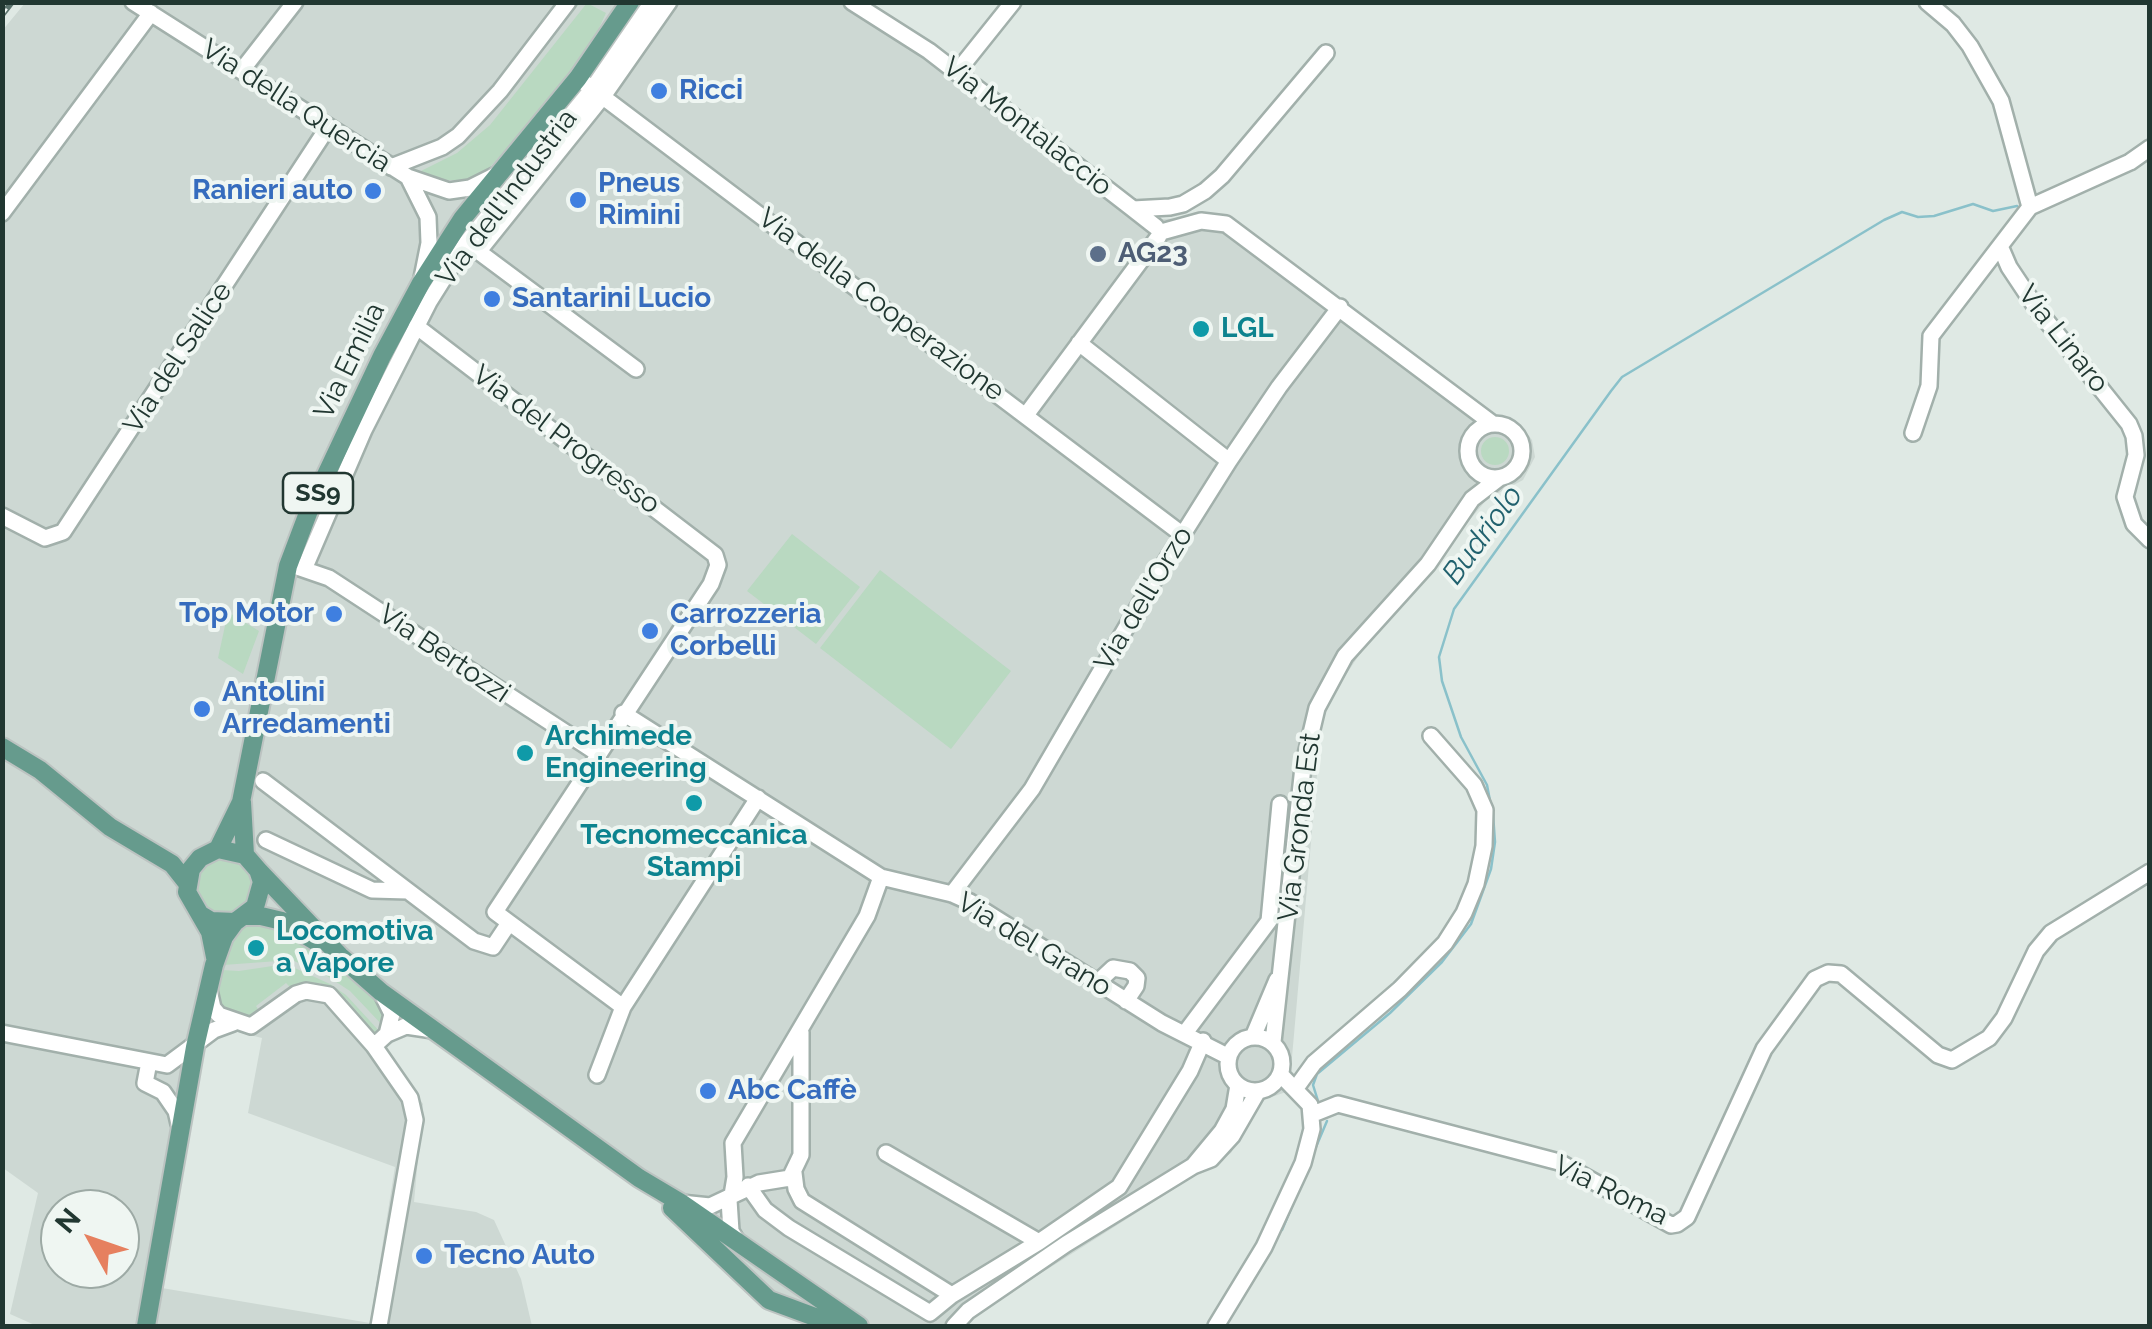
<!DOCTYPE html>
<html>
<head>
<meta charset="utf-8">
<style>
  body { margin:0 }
  #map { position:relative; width:2152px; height:1329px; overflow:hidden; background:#dfe9e4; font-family:Raleway,sans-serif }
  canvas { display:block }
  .frame { position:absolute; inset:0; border:5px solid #213731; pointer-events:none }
  .north { position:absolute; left:40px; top:1189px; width:100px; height:100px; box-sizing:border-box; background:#eff6f2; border:2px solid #9daaa5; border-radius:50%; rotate:310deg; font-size:28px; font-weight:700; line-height:40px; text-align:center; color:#213731 }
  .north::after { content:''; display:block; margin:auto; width:35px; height:45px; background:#e6805f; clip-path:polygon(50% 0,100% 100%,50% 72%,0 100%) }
</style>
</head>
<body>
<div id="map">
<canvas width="2152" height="1329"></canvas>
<div class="frame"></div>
<div class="north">N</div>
</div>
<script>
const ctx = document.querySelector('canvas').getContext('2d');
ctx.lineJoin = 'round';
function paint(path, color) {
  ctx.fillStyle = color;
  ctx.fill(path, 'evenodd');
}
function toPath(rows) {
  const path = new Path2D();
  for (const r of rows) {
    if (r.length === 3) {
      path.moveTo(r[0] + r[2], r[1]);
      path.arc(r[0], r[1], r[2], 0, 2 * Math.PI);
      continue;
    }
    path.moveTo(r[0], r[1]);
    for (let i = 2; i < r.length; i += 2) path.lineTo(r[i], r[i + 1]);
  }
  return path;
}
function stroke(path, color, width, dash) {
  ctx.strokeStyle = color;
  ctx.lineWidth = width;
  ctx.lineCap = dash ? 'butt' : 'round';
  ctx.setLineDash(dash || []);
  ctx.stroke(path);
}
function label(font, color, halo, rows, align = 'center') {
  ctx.font = font + ' Raleway,sans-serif';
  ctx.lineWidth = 8;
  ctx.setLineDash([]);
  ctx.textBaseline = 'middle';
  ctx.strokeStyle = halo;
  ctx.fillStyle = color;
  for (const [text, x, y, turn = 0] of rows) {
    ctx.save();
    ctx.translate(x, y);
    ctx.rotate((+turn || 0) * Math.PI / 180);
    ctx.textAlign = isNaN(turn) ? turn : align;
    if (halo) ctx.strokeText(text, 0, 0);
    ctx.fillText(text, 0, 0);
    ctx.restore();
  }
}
paint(toPath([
  [25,3,859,3,913,33,1160,219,1219,217,1237,221,1494,414,1519,423,1532,440,1535,457,1523,480,1487,499,1361,652,1330,699,1321,729,1289,1091,1257,1102,1231,1153,1005,1296,962,1326,820,1326,709,1247,633,1180,424,1032,404,1035,385,1048,423,1104,414,1202,476,1212,494,1220,521,1279,532,1326,37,1326,10,1314,38,1193,3,1168,2,31],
  [190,1020,262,1038,248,1113,395,1167,370,1323,144,1285],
  [60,1209,120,1209,120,1269,60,1269]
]), '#cdd8d3');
paint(toPath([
  [576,3,580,3,481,126,465,141,415,168,480,123],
  [587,3,606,13,593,41,557,92,502,159,499,157,488,169,466,180,437,180,419,172,457,153,490,125],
  [1495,451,14],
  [792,534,860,587,816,644,747,591],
  [880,570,1011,671,951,749,820,648],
  [228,612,259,631,243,674,218,658],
  [225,886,29],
  [264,921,310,947,388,1009,386,1029,350,991,327,976,292,960,223,965,230,938,240,928],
  [286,964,330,984,346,995,381,1033,377,1036,346,999,320,983,292,989,286,983,256,1006,261,1014,249,1019,224,1013,216,1003,215,993,222,970,239,971]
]), '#b9d9c1');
stroke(toPath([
  [2150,101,2150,121],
  [1491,806,1487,785,1461,737,1442,681,1439,657,1454,609,1611,391,1622,377,1884,220,1902,212,1918,217,1934,216,1973,204,1993,211,2017,206],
  [1318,1101,1313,1085,1317,1074,1390,1013,1442,962,1471,924,1491,869,1495,842,1493,814],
  [1313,1154,1327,1121],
  [1282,1230,1295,1199]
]), '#8ac1ca', 2.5);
const minor = toPath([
  [133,2,408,177,449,191,470,188,498,174],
  [852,2,929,51,1133,209,1170,207,1183,204,1205,191,1222,176,1326,53],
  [1927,2,1953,24,1970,46,2001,101,2030,207,2000,246,2009,267,2037,309,2129,424,2134,436,2136,455,2125,497,2134,524,2150,540],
  [242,70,295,2],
  [957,72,1013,2],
  [578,78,1183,535],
  [391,167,442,147,458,136,500,91,568,2],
  [408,177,428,217,429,243,422,278],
  [2030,207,2130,162,2150,148],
  [1133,209,1156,227],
  [2,213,151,13],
  [1165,231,1201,221,1226,224,1493,424],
  [471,246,636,369],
  [478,252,604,95,669,2],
  [416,326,715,555,718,565,711,584,495,912,623,1007],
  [1079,343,1229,461],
  [1026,415,1159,236],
  [1495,451,27],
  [1913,433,1929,386,1931,336,2000,246],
  [2,516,45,538,63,532,328,127],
  [297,567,329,578,597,753],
  [305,567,364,430,429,302,466,243,593,88,652,2],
  [623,713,881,877,952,894,970,902,1162,1023,1229,1057],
  [263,781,474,941,493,947,509,923],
  [266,840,372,890,408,891],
  [952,894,1032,789,1151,585,1229,461,1279,387,1340,307],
  [1098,982,1113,968,1130,971,1137,978,1136,986,1126,1001],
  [209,990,213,1008,219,1015,251,1026,296,994,306,991,329,995,374,1046,410,1098,415,1120,379,1326],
  [381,992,392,1014,387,1034],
  [2,1033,167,1065,214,1030,233,1023],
  [1185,1033,1269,921,1280,804],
  [1255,1064,27],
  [1253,1037,1277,980],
  [1273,1042,1303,767,1317,708,1345,656,1428,564,1472,499,1498,479],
  [374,1046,387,1034,406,1026,433,1030],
  [149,1062,145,1083,163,1092,176,1111,179,1124],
  [597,1075,623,1007,758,798],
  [1296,1088,1314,1063,1400,989,1445,943,1464,913,1476,884,1484,846,1485,810,1474,785,1431,736],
  [1313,1114,1338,1104,1559,1162,1671,1225,1677,1224,1687,1217,1764,1049,1815,979,1828,973,1841,974,1938,1055,1952,1060,1989,1038,2004,1018,2036,951,2051,933,2150,872],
  [886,1153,1039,1242,1119,1187,1190,1071,1203,1041],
  [1193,1166,1222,1131,1234,1109,1238,1085],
  [794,1173,796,1189,802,1201,952,1295,1039,1242],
  [748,1186,765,1210,789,1228,930,1313,952,1295],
  [732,1195,735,1177,733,1143,867,916,881,877],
  [729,1200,731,1231,738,1243],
  [681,1203,710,1206,759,1183,790,1178,801,1155,801,1032],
  [954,1326,968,1311,1066,1244,1193,1166,1211,1159,1232,1136,1258,1091],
  [1216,1326,1264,1247,1303,1163,1312,1129,1310,1105,1281,1075]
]);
const major = toPath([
  [2,747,40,770,110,827,172,864,187,883],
  [242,802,245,855],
  [218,849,241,802,288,566,308,513,382,356,421,283,462,219,578,78,630,2],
  [258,870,340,956,381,992,639,1178,681,1203,859,1326],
  [201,915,211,921,235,922,255,907,262,882,258,870,245,855,218,849,200,858,191,869,187,892,210,932,215,957],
  [246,916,261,916,282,921,315,941],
  [672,1208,769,1300,839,1326],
  [146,1326,195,1047,214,965,224,937,235,922]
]);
stroke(minor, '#a2b0ab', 20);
stroke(major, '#bcc3c1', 22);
stroke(minor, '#fff', 15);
stroke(major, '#669b8d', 18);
const rail = toPath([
  [2,15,12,2]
]);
stroke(rail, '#5b736d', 6);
stroke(rail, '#eff6f2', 2.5, [8]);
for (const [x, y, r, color] of [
  [659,91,10,"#3f7fe0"],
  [373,191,10,"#3f7fe0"],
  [578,200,10,"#3f7fe0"],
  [1098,254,10,"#5c6f8a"],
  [492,299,10,"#3f7fe0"],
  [1201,329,10,"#0f9aa8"],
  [334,614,10,"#3f7fe0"],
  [650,631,10,"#3f7fe0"],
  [202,709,10,"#3f7fe0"],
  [525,753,10,"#0f9aa8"],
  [694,803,10,"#0f9aa8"],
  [256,948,10,"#0f9aa8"],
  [708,1091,10,"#3f7fe0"],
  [424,1256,10,"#3f7fe0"]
]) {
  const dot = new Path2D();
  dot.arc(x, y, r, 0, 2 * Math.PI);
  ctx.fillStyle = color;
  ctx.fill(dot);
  stroke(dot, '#eff6f2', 4);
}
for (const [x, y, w] of [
  [318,493,70]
]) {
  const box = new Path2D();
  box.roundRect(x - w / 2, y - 20, w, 40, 8);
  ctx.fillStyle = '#eff6f2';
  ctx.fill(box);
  stroke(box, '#213731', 2.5);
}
label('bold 25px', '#213731', null, [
  ["SS9",318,493]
]);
label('bold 28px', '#366cbe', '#eff6f2', [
  ["Ricci",679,91],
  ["Pneus",598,184],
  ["Rimini",598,216],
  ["Ranieri auto",353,191,"right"],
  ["Santarini Lucio",512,299],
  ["Top Motor",314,614,"right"],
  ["Carrozzeria",670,615],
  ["Corbelli",670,647],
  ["Antolini",222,693],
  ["Arredamenti",222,725],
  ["Abc Caffè",728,1091],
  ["Tecno Auto",444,1256]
], 'left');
label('28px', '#213731', '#eff6f2', [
  ["Via della Quercia",296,106,33],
  ["Via Montalaccio",1027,127,38],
  ["Via dell'Industria",507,198,-53],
  ["Via della Cooperazione",881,305,37],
  ["Via Linaro",2063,339,52],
  ["Via del Salice",178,358,-57],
  ["Via Emilia",350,361,-64],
  ["Via del Progresso",566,440,37],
  ["Via dell'Orzo",1144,599,-59],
  ["Via Bertozzi",444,654,34],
  ["Via Gronda Est",1300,827,-83],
  ["Via del Grano",1034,945,31],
  ["Via Roma",1611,1191,26]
]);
label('bold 28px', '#4e5e75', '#eff6f2', [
  ["AG23",1118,254]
], 'left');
label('bold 28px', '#0d838f', '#eff6f2', [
  ["LGL",1221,329],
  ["Archimede",545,737],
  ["Engineering",545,769],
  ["Tecnomeccanica",694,836,"center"],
  ["Stampi",694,868,"center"],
  ["Locomotiva",276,932],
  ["a Vapore",276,964]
], 'left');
label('italic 30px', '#21616e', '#eff6f2', [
  ["Budriolo",1483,535,-54]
]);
</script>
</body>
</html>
